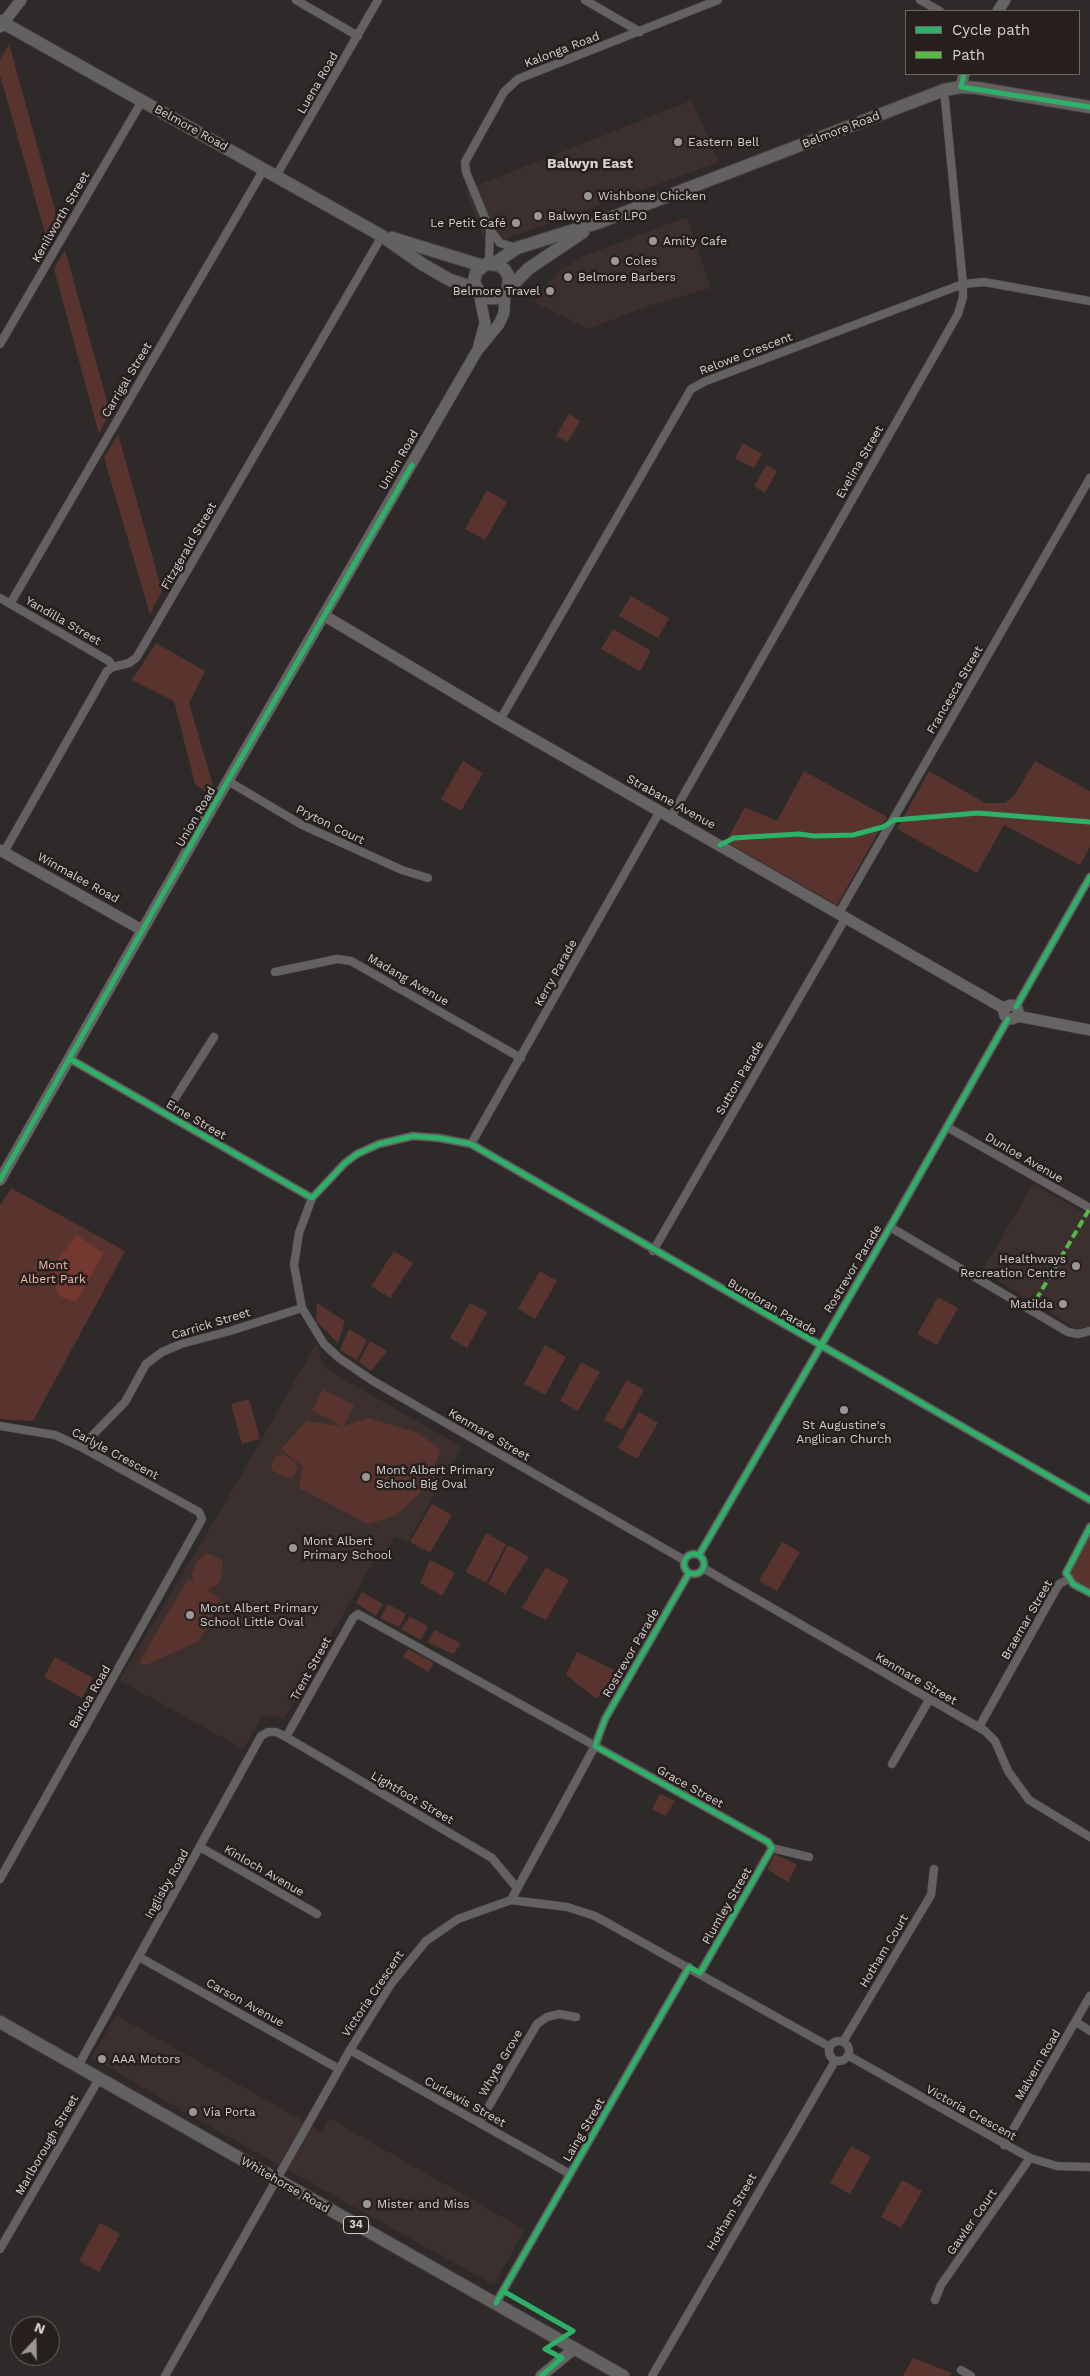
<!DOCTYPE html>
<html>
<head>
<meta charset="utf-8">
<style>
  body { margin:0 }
  #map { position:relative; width:1090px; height:2376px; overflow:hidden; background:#2e2a2a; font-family:"Work Sans",sans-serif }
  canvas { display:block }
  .legend { position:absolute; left:905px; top:10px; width:175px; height:65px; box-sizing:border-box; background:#261f1e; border:1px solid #6c6665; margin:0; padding:6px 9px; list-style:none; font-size:15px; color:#d4d0cf }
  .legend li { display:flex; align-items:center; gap:10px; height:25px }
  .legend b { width:25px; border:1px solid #6c6665 }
  .north { position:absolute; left:10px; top:2316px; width:50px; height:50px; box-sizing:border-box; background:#261f1e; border:1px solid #6c6665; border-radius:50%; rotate:21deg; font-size:14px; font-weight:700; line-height:20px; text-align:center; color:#d4d0cf }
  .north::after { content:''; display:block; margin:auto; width:18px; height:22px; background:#9a9695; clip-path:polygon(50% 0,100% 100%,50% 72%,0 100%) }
</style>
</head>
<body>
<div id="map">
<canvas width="1090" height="2376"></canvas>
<ul class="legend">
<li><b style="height:6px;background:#2db169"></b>Cycle path</li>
<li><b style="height:6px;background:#58b947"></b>Path</li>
</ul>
<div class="north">N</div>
</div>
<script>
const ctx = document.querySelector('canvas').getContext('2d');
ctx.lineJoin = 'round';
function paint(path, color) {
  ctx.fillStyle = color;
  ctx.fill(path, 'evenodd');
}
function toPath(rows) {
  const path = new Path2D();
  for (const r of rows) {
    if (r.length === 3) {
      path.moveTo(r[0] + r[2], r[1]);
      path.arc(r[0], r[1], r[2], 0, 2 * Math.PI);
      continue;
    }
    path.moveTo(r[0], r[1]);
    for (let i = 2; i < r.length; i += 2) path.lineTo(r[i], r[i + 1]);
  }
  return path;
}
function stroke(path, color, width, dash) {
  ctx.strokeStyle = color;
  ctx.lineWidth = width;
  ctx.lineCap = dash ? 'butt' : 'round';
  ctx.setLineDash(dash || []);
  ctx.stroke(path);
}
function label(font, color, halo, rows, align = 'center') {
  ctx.font = font + ' "Work Sans",sans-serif';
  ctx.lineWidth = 5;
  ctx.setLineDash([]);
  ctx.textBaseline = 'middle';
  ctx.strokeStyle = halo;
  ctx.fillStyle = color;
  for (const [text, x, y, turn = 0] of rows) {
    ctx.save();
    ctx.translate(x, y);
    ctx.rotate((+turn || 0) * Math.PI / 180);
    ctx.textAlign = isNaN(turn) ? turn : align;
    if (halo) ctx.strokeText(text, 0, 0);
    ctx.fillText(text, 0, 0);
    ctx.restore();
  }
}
paint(toPath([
  [692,100,719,162,486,246,466,190],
  [687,217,711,288,648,306,588,329,534,302,559,271,584,256],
  [1033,1184,1090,1216,1090,1326,1077,1329,982,1271],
  [317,1342,322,1364,331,1372,462,1447,407,1543,395,1536,383,1556,378,1553,284,1719,270,1715,262,1718,243,1749,119,1680,225,1503],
  [116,2015,321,2131,329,2118,525,2230,494,2285,177,2108,92,2057]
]), '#3b302e');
paint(toPath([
  [9,44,60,228,49,247,0,75,0,60],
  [65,250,110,412,99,434,54,269],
  [569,414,580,421,568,442,556,436],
  [118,434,162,591,150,614,104,458],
  [743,443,762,454,754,468,735,458],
  [766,465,777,471,765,493,754,486],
  [487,490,507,502,485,540,465,529],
  [631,596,669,618,658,638,619,616],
  [613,629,651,651,640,671,601,649],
  [156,643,205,671,189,703,214,789,212,796,195,784,174,701,132,680],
  [463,761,483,773,461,811,441,799],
  [1035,761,1090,791,1090,847,1080,865,1004,825,977,873,897,829,929,771,985,803,1005,803,1014,796],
  [804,771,887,817,837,905,726,842,745,807,777,821],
  [11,1188,125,1251,33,1421,0,1419,0,1206],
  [394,1251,413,1263,390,1298,371,1286],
  [540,1271,557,1281,535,1319,518,1309],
  [938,1297,958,1308,937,1345,917,1334],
  [317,1303,345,1321,338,1343,316,1321],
  [470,1303,487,1312,467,1348,450,1338],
  [349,1329,367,1340,357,1360,340,1350],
  [370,1341,387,1351,371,1371,359,1362],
  [545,1345,566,1357,545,1395,524,1384],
  [581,1362,600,1372,578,1411,560,1401],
  [627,1380,644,1390,622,1430,604,1420],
  [323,1390,354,1405,344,1426,368,1418,418,1433,441,1450,426,1488,395,1516,368,1524,299,1488,303,1467,281,1449,307,1421,341,1426,312,1410],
  [249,1399,260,1439,242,1444,231,1404],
  [639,1412,658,1423,637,1459,618,1448],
  [284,1455,294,1461,298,1468,293,1477,286,1477,273,1471,271,1466,275,1456],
  [432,1504,452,1515,430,1553,410,1542],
  [1090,1521,1090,1592,1069,1579,1068,1565],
  [486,1533,506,1544,486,1583,466,1572],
  [782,1542,800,1552,777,1591,759,1581],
  [508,1545,529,1557,505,1594,488,1584],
  [206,1553,222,1559,223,1571,218,1584,207,1590,220,1599,206,1630,197,1642,146,1665,139,1663,188,1579,194,1582,192,1574,196,1563],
  [430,1560,455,1573,442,1596,420,1583],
  [546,1567,569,1580,546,1620,522,1608],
  [362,1592,383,1604,376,1616,356,1603],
  [388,1604,406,1614,399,1627,380,1618],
  [410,1617,428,1626,421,1640,401,1629],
  [435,1630,461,1644,453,1654,427,1642],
  [408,1649,434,1663,428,1672,403,1657],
  [577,1652,616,1671,597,1699,566,1675],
  [55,1657,93,1678,82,1698,44,1677],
  [660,1794,675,1801,665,1816,652,1809],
  [775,1854,797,1865,788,1882,767,1869],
  [851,2146,871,2157,850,2194,830,2183],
  [902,2180,922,2191,901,2228,881,2217],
  [100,2223,120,2234,99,2272,79,2261],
  [913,2358,952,2373,950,2376,903,2376]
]), '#59342f');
paint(toPath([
  [76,1235,104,1253,76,1302,59,1296,51,1269]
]), '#733830');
const street = toPath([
  [296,0,358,36],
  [585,0,640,32],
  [920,0,940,11],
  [276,176,378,0],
  [517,248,500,243,490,230,466,172,465,162,504,92,518,79,718,0],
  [489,263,490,230],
  [0,344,142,101],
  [0,598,109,661,113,667],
  [10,604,264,169],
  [500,720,691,389,706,381,963,284,984,282,1090,301],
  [228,781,302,825,402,870,428,878],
  [671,817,958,314,963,297,963,284,944,90],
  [4,852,107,671,113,667,129,663,136,658,141,650,382,236],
  [839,913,1090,478],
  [275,972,337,959,351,961,521,1058],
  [1016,1007,1090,877],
  [70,1059,312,1198],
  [165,1114,214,1037],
  [947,1127,1090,1208],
  [471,1144,660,811],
  [890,1227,1068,1332,1078,1334,1090,1331],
  [653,1251,846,917],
  [0,1426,55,1435,81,1447,199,1512,202,1519,0,1879],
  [81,1447,125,1402,146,1364,162,1352,181,1344,230,1331,302,1308],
  [1090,1527,1066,1573,1073,1584,1090,1593],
  [694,1564,10],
  [699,1555,890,1227,1008,1019],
  [684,1560,373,1381,339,1358,324,1344,302,1308,294,1265,299,1233,312,1198,345,1163,357,1154,379,1144,413,1136,439,1138,471,1144,1090,1500],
  [703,1568,985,1731,995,1741,1008,1771,1029,1800,1090,1837],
  [979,1727,1059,1584,1069,1579],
  [286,1737,353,1618,358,1614,768,1842,772,1848,809,1857],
  [892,1764,929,1700],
  [200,1847,317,1914],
  [511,1900,595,1746,605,1719,689,1573],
  [139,1957,339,2069],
  [700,1973,772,1848],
  [1076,2022,1090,2031],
  [839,2051,10],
  [843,2042,931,1895,934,1869],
  [350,2050,570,2174],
  [849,2056,1030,2158,1057,2166,1090,2167],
  [78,2066,261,1736,268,1732,276,1732,286,1737,492,1858,517,1888],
  [479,2123,537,2024,547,2017,559,2014,576,2017],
  [1004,2145,1090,1996],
  [0,2249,99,2079],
  [935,2300,941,2285,1030,2158],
  [496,2303,689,1967],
  [961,2370,971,2376],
  [165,2376,350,2050,391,1984,426,1941,458,1919,511,1900,567,1907,595,1916,830,2047],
  [652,2376,835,2061]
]);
const secondary = toPath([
  [998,11,1005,0],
  [0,27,21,0],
  [961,87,964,74],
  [479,293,485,323,479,345],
  [325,616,500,720,1005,1009],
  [0,850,142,930],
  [1011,1012,7],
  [1017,1016,1090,1030],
  [0,1180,212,808,477,351,499,324,504,313,505,293],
  [541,2376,575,2348]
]);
const primary = toPath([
  [0,21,382,236,422,264,450,280,475,288],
  [392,238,483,266],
  [495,263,517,248,600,222,944,90,961,87,977,88,1090,107],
  [508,289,509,277,505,270,499,265,486,264,476,272,474,282,479,293,487,298,497,298,505,293,528,269,583,232],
  [0,2022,623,2376]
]);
stroke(street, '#484545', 9);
stroke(secondary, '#484545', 12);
stroke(primary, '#484545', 14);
stroke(street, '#636161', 8);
stroke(secondary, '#656363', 11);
stroke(primary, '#646161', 12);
stroke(toPath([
  [0,2020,628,2376]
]), '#656262', 1);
stroke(toPath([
  [1030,1310,1090,1208]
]), '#58b947', 4, [8, 4]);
stroke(toPath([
  [964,74,961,87,1090,107],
  [720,845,734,838,749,837,799,834,814,836,853,835,883,827,894,820,978,813,1090,822],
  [1016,1007,1090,877],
  [70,1059,312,1198,345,1163,357,1154,379,1144,413,1136,439,1138,471,1144,1090,1500],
  [0,1180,212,808,412,465],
  [1090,1527,1066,1573,1073,1584,1090,1593],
  [694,1564,10],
  [699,1555,890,1227,1008,1019],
  [503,2291,573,2331,545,2349,562,2358,541,2376],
  [496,2303,689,1967,700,1973,772,1848,768,1842,595,1746,605,1719,689,1573]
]), '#2db169', 5);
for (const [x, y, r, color] of [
  [678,142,5,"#9a9695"],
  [588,196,5,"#9a9695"],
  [538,216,5,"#9a9695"],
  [516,223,5,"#9a9695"],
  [653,241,5,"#9a9695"],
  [615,261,5,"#9a9695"],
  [568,277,5,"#9a9695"],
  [550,291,5,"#9a9695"],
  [1076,1266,5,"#9a9695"],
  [1063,1304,5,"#9a9695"],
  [844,1410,5,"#9a9695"],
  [366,1477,5,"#9a9695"],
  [293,1548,5,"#9a9695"],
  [190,1615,5,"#9a9695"],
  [102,2059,5,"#9a9695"],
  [193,2112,5,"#9a9695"],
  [367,2204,5,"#9a9695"]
]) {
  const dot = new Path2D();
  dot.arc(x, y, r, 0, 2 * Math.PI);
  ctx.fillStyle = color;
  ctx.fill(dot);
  stroke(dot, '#261f1e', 2);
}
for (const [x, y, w] of [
  [356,2225,25]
]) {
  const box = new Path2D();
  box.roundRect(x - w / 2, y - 8.5, w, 17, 4);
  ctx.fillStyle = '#261f1e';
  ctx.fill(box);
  stroke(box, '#d4d0cf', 1);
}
label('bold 11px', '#d4d0cf', null, [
  ["34",356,2225]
]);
label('12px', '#d4d0cf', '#261f1e', [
  ["Kalonga Road",562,50,-21],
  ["Luena Road",318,83,-60],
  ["Belmore Road",191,128,29],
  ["Belmore Road",841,130,-21],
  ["Kenilworth Street",61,217,-60],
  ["Relowe Crescent",746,354,-21],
  ["Carrigal Street",127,380,-59],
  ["Union Road",399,460,-60],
  ["Evelina Street",860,462,-60],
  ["Fitzgerald Street",189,546,-60],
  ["Yandilla Street",63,621,30],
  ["Francesca Street",955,690,-60],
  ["Strabane Avenue",671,802,29],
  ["Union Road",196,817,-60],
  ["Pryton Court",330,825,26],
  ["Winmalee Road",78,878,29],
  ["Kerry Parade",556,973,-61],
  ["Madang Avenue",408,980,30],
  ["Sutton Parade",740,1078,-60],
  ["Erne Street",196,1120,30],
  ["Dunloe Avenue",1024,1158,30],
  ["Rostrevor Parade",853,1269,-59],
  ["Bundoran Parade",772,1307,30],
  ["Carrick Street",211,1324,-17],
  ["Kenmare Street",489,1435,30],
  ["Carlyle Crescent",115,1454,28],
  ["Braemar Street",1027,1620,-60],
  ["Rostrevor Parade",631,1653,-60],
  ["Trent Street",311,1669,-61],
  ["Kenmare Street",916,1679,30],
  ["Barloa Road",90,1697,-60],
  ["Grace Street",690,1787,29],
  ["Lightfoot Street",412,1798,30],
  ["Kinloch Avenue",264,1871,30],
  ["Inglisby Road",167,1884,-61],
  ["Plumley Street",727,1906,-60],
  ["Hotham Court",884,1951,-59],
  ["Victoria Crescent",373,1994,-56],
  ["Carson Avenue",245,2003,29],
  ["Whyte Grove",501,2063,-60],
  ["Malvern Road",1038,2065,-60],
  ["Curlewis Street",465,2102,29],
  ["Victoria Crescent",971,2113,29],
  ["Laing Street",584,2130,-60],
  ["Marlborough Street",47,2145,-60],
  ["Whitehorse Road",285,2185,30],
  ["Hotham Street",732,2212,-60],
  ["Gawler Court",972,2222,-55]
]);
label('12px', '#d4d0cf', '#261f1e', [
  ["Eastern Bell",688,142],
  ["Wishbone Chicken",598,196],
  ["Balwyn East LPO",548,216],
  ["Le Petit Café",506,223,"right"],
  ["Amity Cafe",663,241],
  ["Coles",625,261],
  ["Belmore Barbers",578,277],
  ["Belmore Travel",540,291,"right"],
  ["Healthways",1066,1259,"right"],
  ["Recreation Centre",1066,1273,"right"],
  ["Matilda",1053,1304,"right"],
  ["St Augustine's",844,1425,"center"],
  ["Anglican Church",844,1439,"center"],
  ["Mont Albert Primary",376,1470],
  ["School Big Oval",376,1484],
  ["Mont Albert",303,1541],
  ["Primary School",303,1555],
  ["Mont Albert Primary",200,1608],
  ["School Little Oval",200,1622],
  ["AAA Motors",112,2059],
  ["Via Porta",203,2112],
  ["Mister and Miss",377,2204]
], 'left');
label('12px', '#f7b7ad', '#261f1e', [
  ["Mont",53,1265],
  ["Albert Park",53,1279]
]);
label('bold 14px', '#d4d0cf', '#261f1e', [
  ["Balwyn East",590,164]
]);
</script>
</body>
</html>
